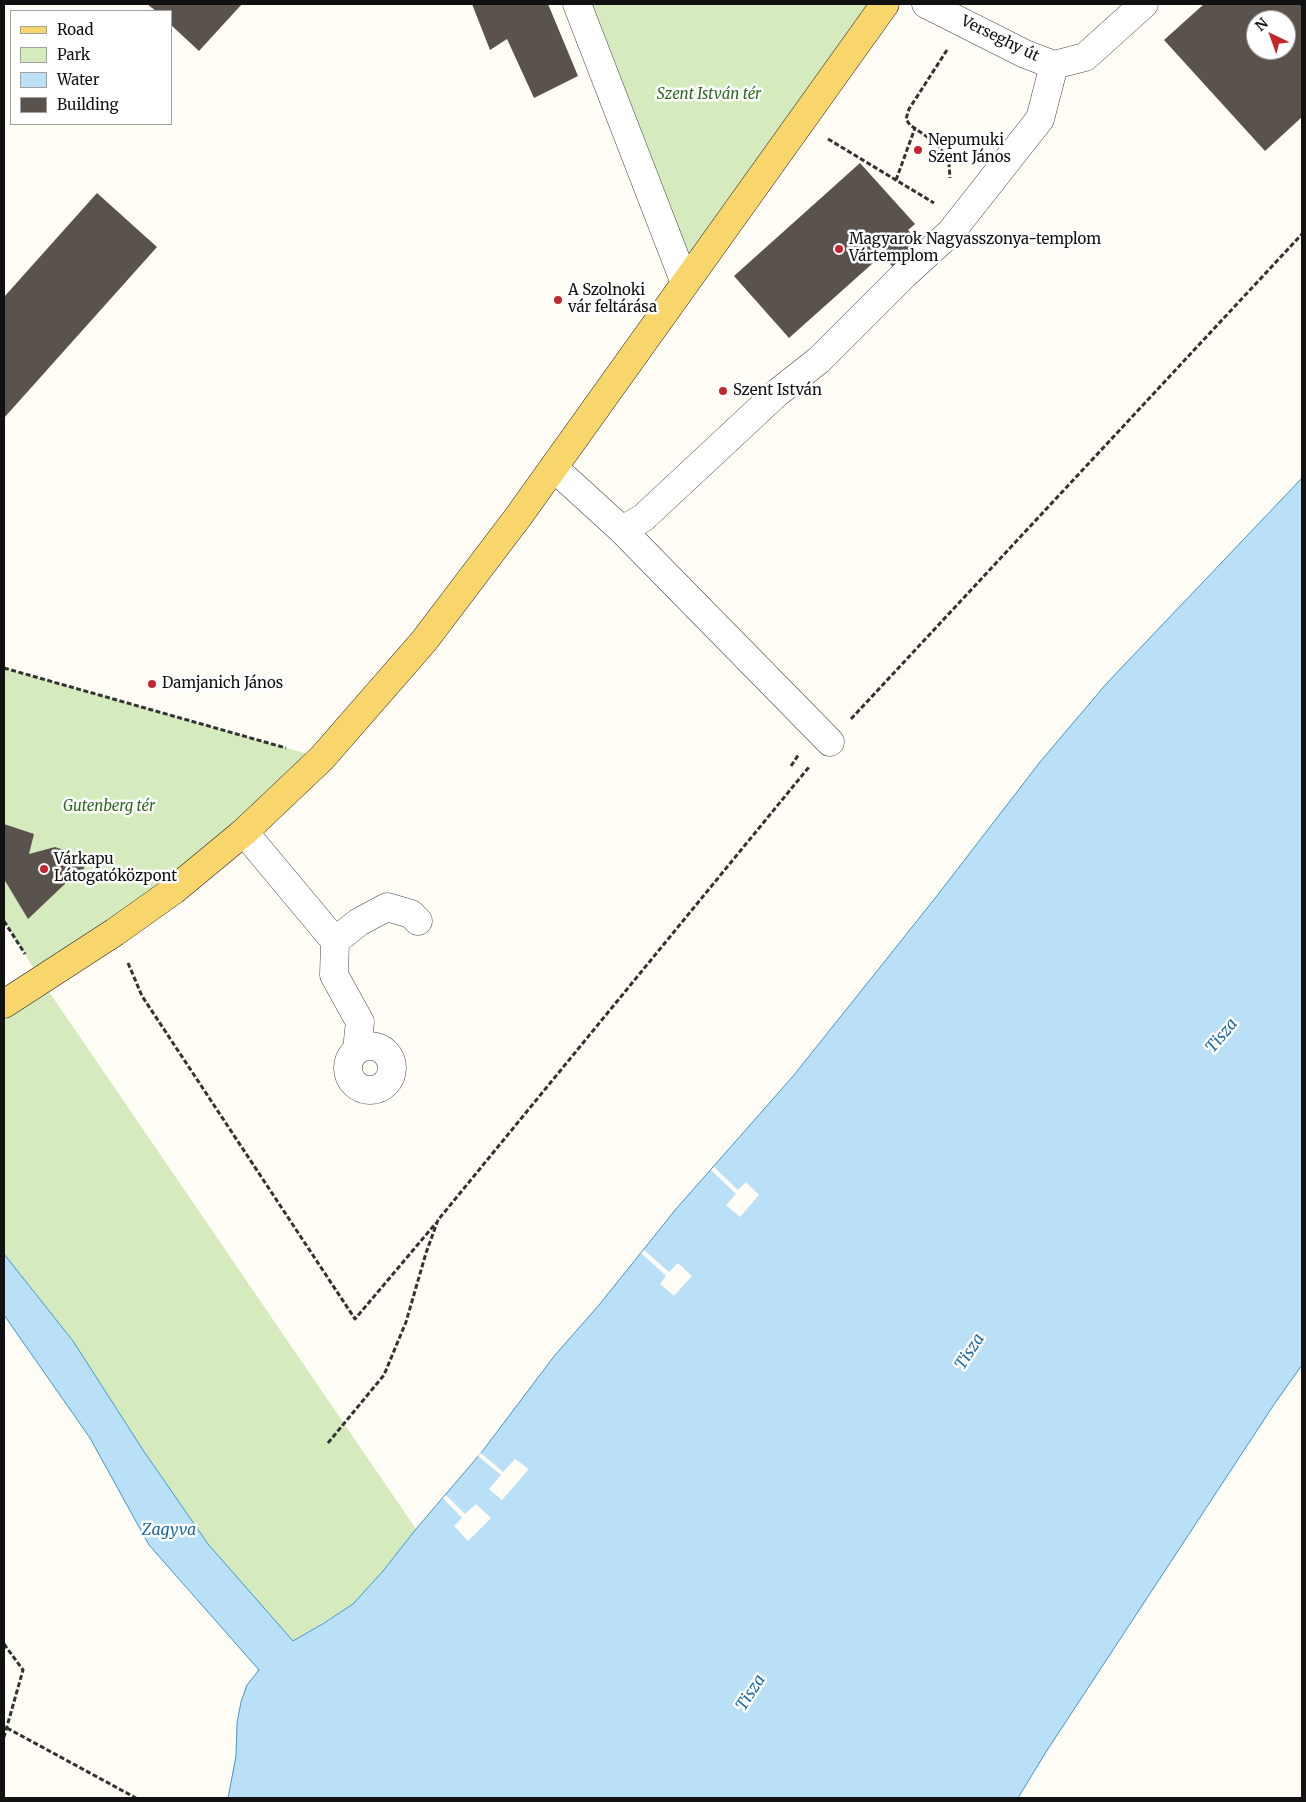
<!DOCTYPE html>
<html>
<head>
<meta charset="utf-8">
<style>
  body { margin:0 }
  #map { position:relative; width:1306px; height:1802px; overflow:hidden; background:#fffdf5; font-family:Merriweather,serif }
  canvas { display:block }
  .frame { position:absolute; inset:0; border:5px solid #111; pointer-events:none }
  .legend { position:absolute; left:10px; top:10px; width:162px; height:115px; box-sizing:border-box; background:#fff; border:1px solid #a0a0a0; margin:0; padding:6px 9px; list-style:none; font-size:15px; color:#111 }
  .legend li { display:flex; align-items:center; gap:10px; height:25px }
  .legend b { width:25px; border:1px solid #a0a0a0 }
  .north { position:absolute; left:1246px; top:10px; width:50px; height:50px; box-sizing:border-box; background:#fff; border:1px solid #a0a0a0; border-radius:50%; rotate:318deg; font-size:14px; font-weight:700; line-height:20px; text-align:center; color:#111 }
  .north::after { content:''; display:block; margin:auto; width:18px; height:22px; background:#c4262e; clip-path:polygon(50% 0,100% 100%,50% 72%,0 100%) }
</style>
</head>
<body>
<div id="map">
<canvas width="1306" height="1802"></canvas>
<div class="frame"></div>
<ul class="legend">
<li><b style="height:6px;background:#f9d66b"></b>Road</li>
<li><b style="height:14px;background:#d5ebbd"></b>Park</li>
<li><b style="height:14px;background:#b9e0f7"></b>Water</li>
<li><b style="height:14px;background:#5a524d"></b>Building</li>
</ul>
<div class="north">N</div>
</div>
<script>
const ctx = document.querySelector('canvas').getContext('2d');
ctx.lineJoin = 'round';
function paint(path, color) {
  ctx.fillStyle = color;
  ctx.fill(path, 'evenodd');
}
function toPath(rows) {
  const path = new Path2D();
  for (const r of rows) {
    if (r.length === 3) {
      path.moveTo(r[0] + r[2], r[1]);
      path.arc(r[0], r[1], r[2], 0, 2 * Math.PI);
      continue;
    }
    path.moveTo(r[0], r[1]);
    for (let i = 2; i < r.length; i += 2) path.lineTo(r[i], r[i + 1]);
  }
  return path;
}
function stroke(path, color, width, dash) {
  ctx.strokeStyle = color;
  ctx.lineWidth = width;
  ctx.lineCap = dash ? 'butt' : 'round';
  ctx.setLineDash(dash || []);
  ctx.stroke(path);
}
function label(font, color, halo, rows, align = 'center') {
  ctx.font = font + ' Merriweather,serif';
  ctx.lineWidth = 5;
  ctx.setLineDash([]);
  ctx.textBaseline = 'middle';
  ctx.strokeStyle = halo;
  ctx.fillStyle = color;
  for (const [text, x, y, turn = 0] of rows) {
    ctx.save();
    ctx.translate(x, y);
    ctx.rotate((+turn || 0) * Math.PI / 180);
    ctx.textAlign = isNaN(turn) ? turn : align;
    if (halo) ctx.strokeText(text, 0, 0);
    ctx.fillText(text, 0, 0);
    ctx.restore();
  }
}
paint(toPath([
  [577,4,885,4,685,283],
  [4,668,322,758,41,980,416,1529,383,1571,353,1604,293,1641,208,1544,143,1450,73,1341,4,1254,4,1004,41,980,4,921]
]), '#d5ebbd');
const water = toPath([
  [1302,478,1302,1365,1275,1403,1046,1752,1018,1798,228,1798,236,1756,237,1723,241,1702,247,1685,259,1670,149,1545,90,1438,4,1315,4,1254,73,1341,143,1450,208,1544,293,1641,324,1623,353,1604,383,1571,416,1529,481,1453,555,1355,599,1305,676,1209,794,1075,936,897,1040,762,1106,684,1302,478]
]);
paint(water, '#b9e0f7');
stroke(water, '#3f96cf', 1);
paint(toPath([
  [714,1167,738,1190,746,1182,759,1195,740,1217,726,1205,736,1194,711,1170],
  [644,1250,669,1272,678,1263,692,1276,674,1296,660,1284,666,1276,641,1253],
  [481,1453,503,1472,515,1459,529,1469,502,1500,489,1489,501,1475,478,1456],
  [446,1495,465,1514,476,1504,491,1518,468,1541,454,1526,462,1518,443,1498]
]), '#fffdf5');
paint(toPath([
  [147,4,242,4,199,51,171,25,171,11,156,11],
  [472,4,548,4,578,76,534,98,507,39,490,50],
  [1204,4,1302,4,1302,117,1265,151,1164,40],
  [1256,20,1286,20,1286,50,1256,50],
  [860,163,915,224,908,230,920,243,893,267,882,255,789,338,734,276],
  [97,193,157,247,4,418,4,297],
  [4,824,34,834,29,854,55,847,88,858,79,880,67,882,28,919,4,879]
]), '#5a524d');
const minor = toPath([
  [577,4,685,283],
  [926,4,1025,54,1054,65,1085,57,1144,4],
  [554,468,622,530,830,742],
  [622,530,643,518,777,393,819,360,904,275,951,232,1040,119,1054,65],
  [244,832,335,941,334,975,360,1022,357,1049],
  [335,941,359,922,387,907,411,914,418,921],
  [370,1068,22]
]);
const major = toPath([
  [4,1004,115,932,174,890,244,832,322,758,424,641,518,517,885,4]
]);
stroke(minor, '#444', 29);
stroke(major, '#222', 29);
stroke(toPath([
  [947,50,909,109,906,119,910,125,936,143,945,155,949,164,950,178],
  [828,139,934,203],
  [896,180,915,128],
  [4,668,286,748],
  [851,719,1302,234],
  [791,766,799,754],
  [4,921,25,954],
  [128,963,142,996,355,1319,436,1223],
  [328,1443,384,1375,406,1322,426,1253,438,1220,809,767],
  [4,1644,23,1670,4,1737],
  [7,1728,136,1798]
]), '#333', 3, [5, 2.5]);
stroke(minor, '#fff', 28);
stroke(major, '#f9d66b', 28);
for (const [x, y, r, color] of [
  [918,150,5,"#c4262e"],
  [839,249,5,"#c4262e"],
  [558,300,5,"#c4262e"],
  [723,391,5,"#c4262e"],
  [152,684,5,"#c4262e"],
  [44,869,5,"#c4262e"]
]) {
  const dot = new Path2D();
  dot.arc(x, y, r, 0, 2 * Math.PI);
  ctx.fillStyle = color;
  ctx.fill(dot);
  stroke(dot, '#fff', 2);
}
label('15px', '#111', '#fff', [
  ["Verseghy út",1000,39,26]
]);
label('italic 15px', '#2f6b1f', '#fff', [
  ["Szent István tér",709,95],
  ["Gutenberg tér",109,807]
]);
label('15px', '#111', '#fff', [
  ["Nepumuki",928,141],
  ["Szent János",928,158],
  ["Magyarok Nagyasszonya-templom",849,240],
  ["Vártemplom",849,257],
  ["A Szolnoki",568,291],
  ["vár feltárása",568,308],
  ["Szent István",733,391],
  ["Damjanich János",162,684],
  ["Várkapu",54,860],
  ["Látogatóközpont",54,877]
], 'left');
label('italic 16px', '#1768a6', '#fff', [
  ["Tisza",1222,1036,-50],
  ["Tisza",970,1352,-57],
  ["Zagyva",169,1530],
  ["Tisza",751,1693,-57]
]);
</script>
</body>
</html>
